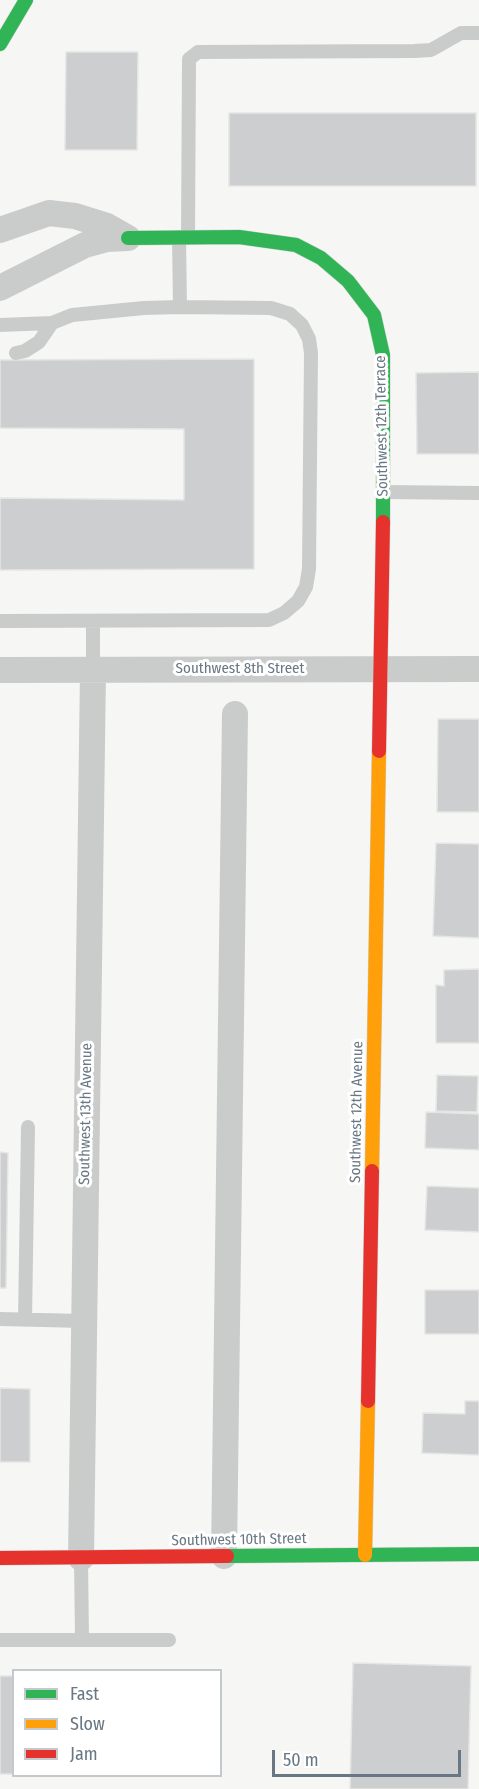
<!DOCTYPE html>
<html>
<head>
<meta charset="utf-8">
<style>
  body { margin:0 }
  #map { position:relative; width:479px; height:1789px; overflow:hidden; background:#f6f6f5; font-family:"Fira Sans Condensed",sans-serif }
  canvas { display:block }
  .legend { position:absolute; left:12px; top:1669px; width:210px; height:108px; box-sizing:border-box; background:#fff; border:2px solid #c3c9cd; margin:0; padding:8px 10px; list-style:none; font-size:18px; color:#687783 }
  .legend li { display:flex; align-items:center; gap:12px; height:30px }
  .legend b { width:30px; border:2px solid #c3c9cd }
  .scale { position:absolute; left:272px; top:1750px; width:189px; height:27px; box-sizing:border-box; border:3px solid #687783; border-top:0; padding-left:8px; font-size:18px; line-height:21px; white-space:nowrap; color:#687783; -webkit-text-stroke:4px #fff; paint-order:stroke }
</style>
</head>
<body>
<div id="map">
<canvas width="479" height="1789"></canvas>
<ul class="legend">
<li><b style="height:8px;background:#30b455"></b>Fast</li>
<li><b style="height:8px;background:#ff9f0a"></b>Slow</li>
<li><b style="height:8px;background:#e5322d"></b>Jam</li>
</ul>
<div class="scale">50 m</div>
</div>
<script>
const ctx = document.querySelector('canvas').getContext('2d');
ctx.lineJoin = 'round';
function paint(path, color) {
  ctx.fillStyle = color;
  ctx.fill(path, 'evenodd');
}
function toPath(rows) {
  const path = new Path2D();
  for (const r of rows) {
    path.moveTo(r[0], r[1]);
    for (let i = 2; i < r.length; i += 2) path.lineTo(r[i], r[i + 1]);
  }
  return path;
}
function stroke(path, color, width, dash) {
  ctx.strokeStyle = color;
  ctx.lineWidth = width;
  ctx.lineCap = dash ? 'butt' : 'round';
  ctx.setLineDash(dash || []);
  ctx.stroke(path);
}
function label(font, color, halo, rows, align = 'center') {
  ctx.font = font + ' "Fira Sans Condensed",sans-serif';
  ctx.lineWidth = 6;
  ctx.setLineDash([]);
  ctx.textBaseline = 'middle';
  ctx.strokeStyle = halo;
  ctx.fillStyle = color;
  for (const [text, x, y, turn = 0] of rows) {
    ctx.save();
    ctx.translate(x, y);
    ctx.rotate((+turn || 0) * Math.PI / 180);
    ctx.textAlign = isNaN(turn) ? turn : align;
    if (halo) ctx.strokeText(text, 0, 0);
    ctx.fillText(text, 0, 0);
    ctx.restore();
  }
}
const building = toPath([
  [66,52,138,52,137,150,65,150,66,52],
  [229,113,476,113,476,186,229,186,229,113],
  [254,359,254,569,0,570,0,498,184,500,184,429,0,428,0,360,254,359],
  [479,372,479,454,417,454,416,373,479,372],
  [438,719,479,719,479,812,437,812,438,719],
  [436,843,479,844,479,938,433,936,436,843],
  [479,969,479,1043,436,1043,436,985,444,986,444,970,479,969],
  [437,1075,478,1076,477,1112,436,1111,437,1075],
  [426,1112,479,1114,479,1150,425,1148,426,1112],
  [0,1152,8,1153,6,1288,0,1288,0,1152],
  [427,1186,479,1188,479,1232,425,1230,427,1186],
  [425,1290,479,1290,479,1334,425,1334,425,1290],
  [0,1388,30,1389,30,1462,0,1462,0,1388],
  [465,1401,479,1401,479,1455,422,1453,423,1413,465,1414,465,1401],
  [353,1663,471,1666,468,1789,350,1789,353,1663],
  [0,1676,14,1676,14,1774,0,1774,0,1676]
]);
paint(building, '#cdcecf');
stroke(building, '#e5e5e4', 1.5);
const fast = toPath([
  [0,44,26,0],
  [128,238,239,237,296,245,321,258,348,281,374,315,383,355,383,522],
  [227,1556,479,1554]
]);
const slow = toPath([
  [372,1171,379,751],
  [365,1555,368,1401]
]);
const jam = toPath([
  [379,751,383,522],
  [368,1401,372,1171],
  [0,1558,227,1556]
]);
stroke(fast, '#d3d4d4', 15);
stroke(slow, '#d3d4d4', 15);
stroke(jam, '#d3d4d4', 15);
stroke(toPath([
  [188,237,189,59,198,52,414,51,431,50,461,33,479,33],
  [52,323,72,315,144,308,180,307],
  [0,325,52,323,39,342,25,351,16,353],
  [383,492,479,493],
  [0,621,269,620,284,613,298,601,306,587,309,569,311,353,309,339,302,325,290,314,271,308,180,307,179,237],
  [93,622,93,670],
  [0,1319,83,1321],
  [25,1320,28,1127],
  [81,1558,82,1640],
  [0,1640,169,1640]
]), '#cacccc', 14);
stroke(toPath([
  [0,230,49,213,75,216,107,226,128,238,107,239,85,245,0,288],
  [0,670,479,669],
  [224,1556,235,714],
  [81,1558,93,670]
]), '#cacccc', 26);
stroke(fast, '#30b455', 14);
stroke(slow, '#ff9f0a', 14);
stroke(jam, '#e5322d', 14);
label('15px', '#687783', '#fff', [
  ["Southwest 12th Terrace",382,426,-91],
  ["Southwest 8th Street",240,669],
  ["Southwest 12th Avenue",357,1112,-89],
  ["Southwest 13th Avenue",86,1114,-89],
  ["Southwest 10th Street",239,1540,-1]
]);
</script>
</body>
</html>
